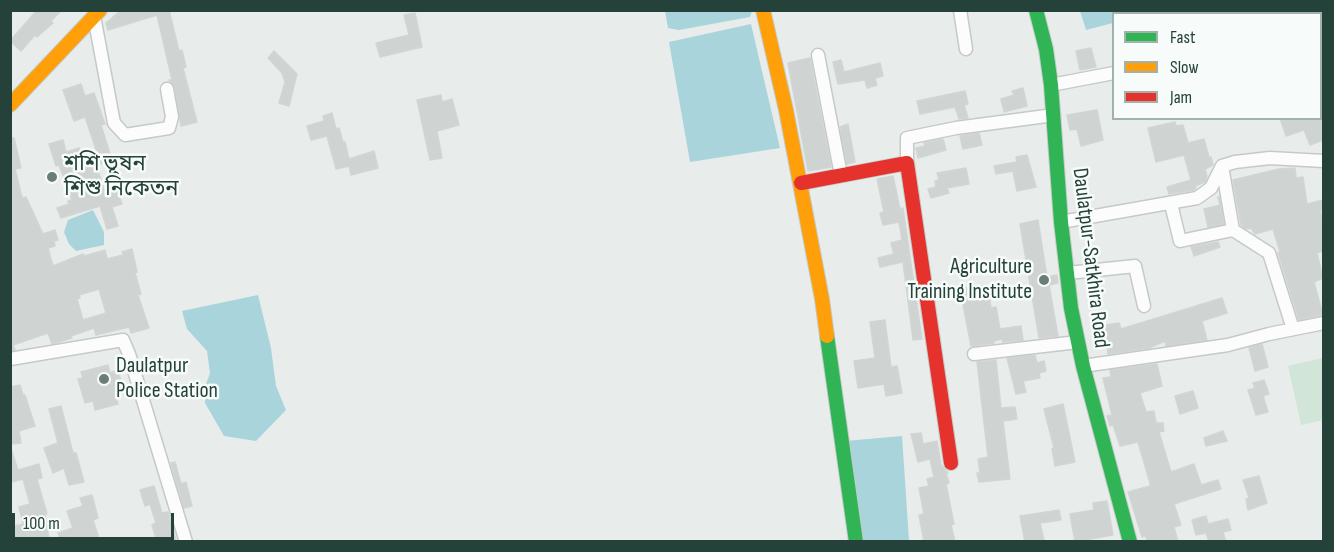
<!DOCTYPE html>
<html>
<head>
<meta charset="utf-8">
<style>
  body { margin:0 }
  #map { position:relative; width:1334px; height:552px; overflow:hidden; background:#e8edeb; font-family:"Sofia Sans Condensed",sans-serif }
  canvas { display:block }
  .frame { position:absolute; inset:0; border:12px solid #24423a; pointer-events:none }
  .legend { position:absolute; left:1112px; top:12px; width:210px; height:108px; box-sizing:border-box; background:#f7fbf9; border:2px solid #a3b1ad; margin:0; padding:8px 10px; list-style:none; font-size:18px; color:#24423a }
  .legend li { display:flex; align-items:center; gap:12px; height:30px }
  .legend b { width:30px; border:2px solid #a3b1ad }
  .scale { position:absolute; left:12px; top:513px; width:162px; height:27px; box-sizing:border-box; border:3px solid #24423a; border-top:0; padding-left:8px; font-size:18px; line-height:21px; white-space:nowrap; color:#24423a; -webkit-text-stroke:4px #f7fbf9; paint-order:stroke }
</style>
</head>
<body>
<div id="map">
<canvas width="1334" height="552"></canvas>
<div class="frame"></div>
<ul class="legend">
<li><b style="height:8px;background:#30b455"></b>Fast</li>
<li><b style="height:8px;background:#ff9f0a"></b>Slow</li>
<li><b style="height:8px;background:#e5322d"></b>Jam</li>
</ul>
<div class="scale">100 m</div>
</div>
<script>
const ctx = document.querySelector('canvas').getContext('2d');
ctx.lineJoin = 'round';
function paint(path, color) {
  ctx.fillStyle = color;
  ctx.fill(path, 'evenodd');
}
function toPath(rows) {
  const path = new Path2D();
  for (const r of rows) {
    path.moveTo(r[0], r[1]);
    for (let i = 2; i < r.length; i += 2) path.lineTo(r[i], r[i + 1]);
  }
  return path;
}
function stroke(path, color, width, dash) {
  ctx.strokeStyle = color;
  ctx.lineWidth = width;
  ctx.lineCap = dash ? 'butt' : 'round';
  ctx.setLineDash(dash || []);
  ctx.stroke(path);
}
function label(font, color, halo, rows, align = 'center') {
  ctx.font = font + ' "Sofia Sans Condensed","Noto Sans Bengali",sans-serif';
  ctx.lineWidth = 5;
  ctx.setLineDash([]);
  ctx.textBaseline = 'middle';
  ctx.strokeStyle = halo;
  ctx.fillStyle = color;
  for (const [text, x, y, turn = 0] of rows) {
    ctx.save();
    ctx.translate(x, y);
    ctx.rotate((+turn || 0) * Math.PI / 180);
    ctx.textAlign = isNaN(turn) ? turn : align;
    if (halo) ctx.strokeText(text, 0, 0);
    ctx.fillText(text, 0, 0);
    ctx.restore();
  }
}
paint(toPath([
  [1322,358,1323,420,1301,425,1288,366]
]), '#d1e6d8');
paint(toPath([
  [665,11,665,10,752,11,750,17,679,30,668,28],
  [1080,11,1136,11,1137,13,1114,14,1113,23,1086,30],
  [751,24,780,148,690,162,669,42],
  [93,210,104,232,104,245,76,251,69,244,64,232,68,220],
  [258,295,271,348,276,386,286,410,256,441,224,436,205,403,205,387,210,373,207,351,187,329,182,311],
  [902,436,909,540,860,541,845,441]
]), '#a9d4db');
const building = toPath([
  [37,10,62,10,51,21,53,23,37,37,35,35,21,51,10,41,37,10],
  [121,10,169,10,179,51,182,50,186,67,183,68,197,122,181,126,175,88,169,80,172,80,157,15,108,30,106,23,121,10],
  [415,13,422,47,380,57,376,43,409,35,404,15,415,13],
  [1091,48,1096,67,1080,70,1076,51,1091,48],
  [274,51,297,74,289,106,279,103,285,82,282,73,268,58,274,51],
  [810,58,831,167,808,171,788,63,810,58],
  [841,60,844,72,880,63,883,76,875,78,877,85,867,88,865,80,838,84,833,62,841,60],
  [81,84,85,96,94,93,105,124,101,125,112,160,101,164,85,117,74,121,63,90,81,84],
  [1023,88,1027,106,1004,112,1001,99,1014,95,1012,91,1023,88],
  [965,91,968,104,964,105,968,118,959,119,955,107,920,114,917,101,965,91],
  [441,95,442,102,452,99,459,125,437,131,442,158,430,160,417,100,441,95],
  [1097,110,1103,140,1081,146,1077,129,1070,130,1067,115,1097,110],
  [332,113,336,129,339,128,343,142,345,142,349,159,374,151,378,168,351,175,349,166,336,169,327,136,311,140,307,126,324,121,323,116,332,113],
  [1280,118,1323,118,1323,140,1310,145,1304,130,1286,136,1280,118],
  [1175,122,1176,126,1183,125,1188,143,1204,139,1209,157,1211,157,1213,165,1205,169,1207,177,1205,182,1195,186,1196,188,1194,190,1169,194,1167,187,1191,180,1184,155,1156,162,1148,128,1175,122],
  [848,124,855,162,847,164,840,127,848,124],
  [979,133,982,145,963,149,960,136,979,133],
  [10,138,14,138,21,168,15,169,22,198,26,197,43,234,55,230,58,240,54,241,55,246,48,248,53,266,83,254,84,256,105,250,107,259,123,255,122,252,132,249,137,272,135,273,141,294,138,295,149,328,131,333,129,327,96,335,94,328,71,336,72,338,52,344,48,333,13,345,15,350,10,351,10,138],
  [99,289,106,313,83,320,77,299,80,298,79,295,99,289],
  [943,139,946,150,918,158,916,148,925,146,924,143,943,139],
  [63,140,66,152,79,148,84,164,95,161,105,192,116,188,122,204,112,207,118,226,107,229,100,206,61,218,57,208,69,204,68,201,72,200,59,165,56,166,49,144,63,140],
  [1027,155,1036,187,1017,191,1013,171,996,174,994,166,1017,162,1016,157,1027,155],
  [966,168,969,184,947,188,949,193,931,198,928,189,936,187,935,181,939,180,937,173,966,168],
  [1295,168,1296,178,1303,177,1307,204,1323,200,1323,210,1320,210,1323,222,1323,251,1317,253,1323,278,1314,282,1323,315,1299,320,1278,253,1280,252,1273,229,1255,234,1251,228,1246,229,1241,225,1233,180,1279,169,1295,168],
  [893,176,900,209,903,208,922,339,913,340,903,262,880,267,878,258,894,254,891,243,902,240,899,222,883,225,880,213,884,212,877,179,893,176],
  [1218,197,1219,197,1224,224,1208,227,1204,209,1220,205,1218,197],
  [1038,220,1047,277,1057,275,1058,283,1049,285,1058,336,1039,338,1020,224,1038,220],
  [1218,242,1220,247,1194,256,1191,247,1218,242],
  [987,285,991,308,996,307,1000,329,1021,326,1023,340,1003,342,1002,339,994,341,994,343,971,346,960,289,987,285],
  [1222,298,1227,313,1202,321,1207,340,1166,346,1165,341,1149,348,1108,354,1105,325,1119,323,1121,329,1222,298],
  [885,320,891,367,897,366,902,393,886,396,884,384,858,388,854,361,875,358,870,322,885,320],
  [1262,344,1268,367,1255,371,1249,348,1262,344],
  [1035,355,1037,363,1044,361,1046,371,1039,373,1040,378,1023,381,1026,392,1016,394,1007,358,1035,355],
  [996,360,1001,408,1015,407,1017,419,1003,421,1010,479,979,482,977,473,980,473,978,459,988,457,977,362,996,360],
  [1157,364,1162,386,1140,393,1146,412,1154,411,1156,423,1163,423,1164,431,1159,432,1171,472,1194,464,1201,485,1218,480,1221,489,1174,504,1181,525,1174,527,1178,542,1147,542,1146,536,1142,537,1128,492,1150,486,1150,483,1138,442,1120,446,1113,425,1110,426,1107,416,1112,415,1103,378,1111,377,1110,370,1157,364],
  [108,365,110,373,118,370,124,392,115,395,118,404,95,410,93,401,85,403,78,379,83,378,81,372,108,365],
  [1264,380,1269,394,1263,396,1268,412,1256,415,1248,390,1255,388,1253,383,1264,380],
  [20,385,23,395,25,395,35,426,19,431,21,443,10,444,10,387,20,385],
  [1193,391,1198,408,1180,414,1175,396,1193,391],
  [1063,404,1075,462,1055,466,1052,449,1054,448,1044,409,1063,404],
  [61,406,73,453,76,453,84,482,69,485,64,468,53,473,44,448,58,443,49,409,61,406],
  [1223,431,1227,441,1206,446,1204,438,1223,431],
  [921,433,923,444,937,441,941,465,948,473,946,473,949,483,946,484,954,524,951,525,955,542,924,542,919,515,924,514,919,488,929,486,927,479,934,477,930,459,918,462,911,434,921,433],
  [10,452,12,452,18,470,39,464,42,478,37,479,47,514,45,514,49,538,34,542,10,542,10,527,23,524,19,507,30,504,23,479,12,482,10,452],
  [175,462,181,484,186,482,192,506,184,508,171,463,175,462],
  [1259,476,1267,503,1248,510,1246,499,1249,498,1243,480,1259,476],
  [154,486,162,513,168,512,176,540,157,542,152,525,156,523,150,504,145,506,140,490,154,486],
  [92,495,98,518,93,520,100,542,88,542,87,539,77,542,75,537,61,542,58,533,73,528,67,511,83,506,80,498,92,495],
  [1107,501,1113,535,1090,539,1090,542,1075,542,1070,514,1094,510,1093,503,1107,501],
  [1059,510,1061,520,1040,523,1044,540,1025,542,1020,516,1059,510],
  [1206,516,1208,524,1228,519,1231,530,1223,532,1226,542,1209,542,1206,533,1196,535,1192,520,1206,516]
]);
paint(building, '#cfd4d2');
stroke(building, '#d1d6d4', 1.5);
const street = toPath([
  [960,10,966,49],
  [1315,10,1316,14],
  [94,16,114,123,125,135,169,128,172,117,167,89],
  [1320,33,1324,46],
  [818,55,841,175],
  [1051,85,1114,73],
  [907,163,907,138,956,128,1054,115],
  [1171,204,1180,241,1233,230,1222,166],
  [1061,222,1197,198,1211,188,1222,166,1235,162,1270,158,1324,161],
  [1233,230,1269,253,1293,329],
  [1068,273,1135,266,1144,306],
  [974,354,1078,342],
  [10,359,123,340,129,354,186,542],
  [1083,366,1228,345,1269,334,1324,323]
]);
const fast = toPath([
  [1036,10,1046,49,1051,85,1061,222,1071,308,1083,366,1130,542],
  [827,336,856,542]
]);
const slow = toPath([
  [763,10,786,110,822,299,827,336],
  [10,105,100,10]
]);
const jam = toPath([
  [801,183,907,163,951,463]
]);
stroke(street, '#c5cac8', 15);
stroke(fast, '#c3cbc8', 16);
stroke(slow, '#c3cbc8', 16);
stroke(jam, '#c3cbc8', 16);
stroke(street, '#fcfcfc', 12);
stroke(fast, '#30b455', 14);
stroke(slow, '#ff9f0a', 14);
stroke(jam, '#e5322d', 14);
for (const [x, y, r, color] of [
  [52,177,6,"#697e78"],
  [1044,280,6,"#697e78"],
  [104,379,6,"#697e78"]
]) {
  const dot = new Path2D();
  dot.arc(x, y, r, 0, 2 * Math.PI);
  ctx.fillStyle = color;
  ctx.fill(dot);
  stroke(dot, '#f7fbf9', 2);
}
label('22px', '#24423a', '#f7fbf9', [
  ["শশি ভূষন",64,164],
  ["শিশু নিকেতন",64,189],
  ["Agriculture",1032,267,"right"],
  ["Training Institute",1032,292,"right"],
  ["Daulatpur",116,366],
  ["Police Station",116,391]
], 'left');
label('22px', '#24423a', '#f7fbf9', [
  ["Daulatpur-Satkhira Road",1090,258,83]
]);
</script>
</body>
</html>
